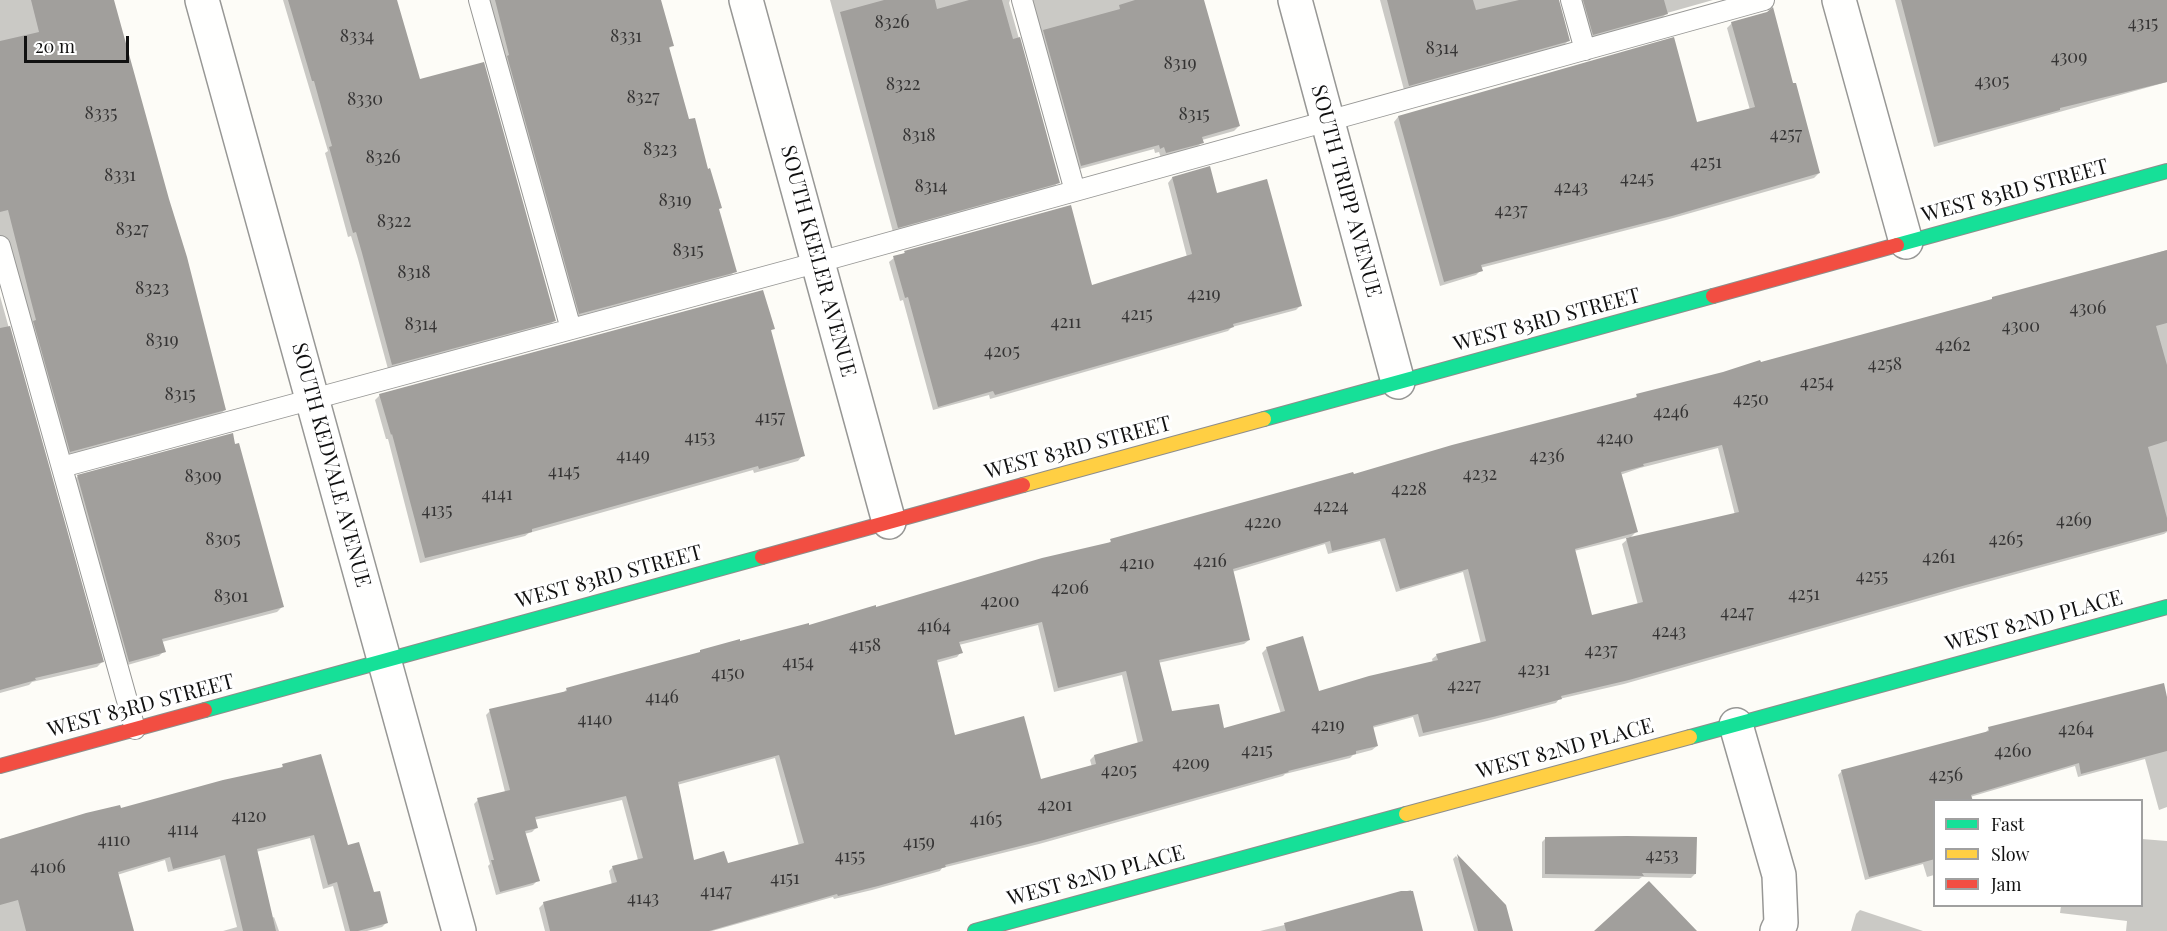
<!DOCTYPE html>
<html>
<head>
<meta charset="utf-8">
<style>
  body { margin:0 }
  #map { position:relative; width:2167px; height:931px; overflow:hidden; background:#fdfcf7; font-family:"Playfair Display",serif }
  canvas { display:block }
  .legend { position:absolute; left:1933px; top:799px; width:210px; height:108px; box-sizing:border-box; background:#fff; border:2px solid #a0a0a0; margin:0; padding:8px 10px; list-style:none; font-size:18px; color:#111 }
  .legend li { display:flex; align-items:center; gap:12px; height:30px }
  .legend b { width:30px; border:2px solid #a0a0a0 }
  .scale { position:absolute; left:24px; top:36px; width:105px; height:27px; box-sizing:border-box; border:3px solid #111; border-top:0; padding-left:8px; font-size:18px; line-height:21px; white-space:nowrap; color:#111; -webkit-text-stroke:4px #fff; paint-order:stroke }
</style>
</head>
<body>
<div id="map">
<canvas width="2167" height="931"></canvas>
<ul class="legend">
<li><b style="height:8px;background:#16e098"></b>Fast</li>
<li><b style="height:8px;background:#ffcf43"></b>Slow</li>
<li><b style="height:8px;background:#f24e42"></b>Jam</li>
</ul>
<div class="scale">20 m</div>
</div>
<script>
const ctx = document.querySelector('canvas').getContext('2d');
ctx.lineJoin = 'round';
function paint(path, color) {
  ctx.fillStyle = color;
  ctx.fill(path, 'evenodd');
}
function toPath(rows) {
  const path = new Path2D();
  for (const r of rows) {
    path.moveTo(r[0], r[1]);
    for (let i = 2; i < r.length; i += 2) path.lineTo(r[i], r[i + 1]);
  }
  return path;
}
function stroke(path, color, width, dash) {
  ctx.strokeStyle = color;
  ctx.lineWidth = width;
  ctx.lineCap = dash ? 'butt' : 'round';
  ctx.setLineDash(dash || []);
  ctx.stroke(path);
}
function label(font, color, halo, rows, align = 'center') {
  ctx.font = font + ' "Playfair Display",serif';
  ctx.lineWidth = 6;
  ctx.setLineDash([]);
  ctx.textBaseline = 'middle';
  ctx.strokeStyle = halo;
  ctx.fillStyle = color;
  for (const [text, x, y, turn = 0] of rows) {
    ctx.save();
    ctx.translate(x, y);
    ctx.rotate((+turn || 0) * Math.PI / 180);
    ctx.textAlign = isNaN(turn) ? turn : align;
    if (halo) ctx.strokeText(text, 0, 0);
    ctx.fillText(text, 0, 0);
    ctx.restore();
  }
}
paint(toPath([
  [0,0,112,0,225,410,219,415,65,457,0,241],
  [283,0,395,0,419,80,555,320,550,325,388,369,358,259,351,236,348,237,325,153,328,151],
  [488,0,658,0,673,45,668,49,688,121,718,210,735,271,730,276,575,319],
  [830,0,1010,0,1009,3,1059,182,1053,187,893,232],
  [1028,0,1203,0,1239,126,1234,131,1202,140,1202,142,1197,147,1161,158,1159,152,1155,153,1154,149,1076,170],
  [1380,0,1558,0,1568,41,1563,46,1404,90],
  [1576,0,1713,0,1667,13,1661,19,1588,39],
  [1895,0,2167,0,2167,82,1934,147],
  [1732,23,1819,173,1814,178,1666,220,1480,268,1481,270,1476,275,1440,286,1394,122,1398,117,1673,39,1696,124,1750,110,1727,28],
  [1172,178,1216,195,1300,306,1296,310,1232,327,1228,331,990,399,989,395,933,410,903,300,900,301,889,262,894,258,902,256,905,252,1091,287,1187,257,1168,183],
  [2167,250,2167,532,2164,534,1961,589,1624,684,1559,699,1556,703,1487,721,1419,737,1413,717,1372,728,1377,746,1372,750,1353,755,1350,758,1285,774,1283,776,1039,844,942,868,940,871,872,890,834,899,833,897,712,931,545,931,539,908,544,903,612,885,609,871,613,867,638,860,622,800,534,820,536,828,532,832,524,834,538,880,533,885,496,895,488,866,490,864,474,804,478,800,505,792,486,715,490,711,562,694,567,689,875,609,1107,545,1111,541,1634,399,1637,396,1990,301],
  [1718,448,1735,515,1628,540,1636,532,1620,475,1640,468],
  [1630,537,1622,544,1638,605,1590,617,1574,551],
  [1380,541,1396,592,1463,572,1481,644,1437,655,1432,659,1433,663,1318,693,1267,648,1262,653,1281,714,1223,730,1171,713,1158,663,1244,644,1249,640,1232,572,1325,544,1328,554],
  [1038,625,1054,692,1122,675,1138,744,1094,756,1090,760,1092,767,1040,781,953,736,936,663,957,657,961,652,959,645],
  [775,758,799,846,727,865,693,862,677,785],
  [0,296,102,662,97,667,32,682,29,685,0,693],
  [773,328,770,332,803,455,798,461,754,473,753,470,529,533,525,536,420,563,388,439,386,439,375,400,380,395],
  [232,435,282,607,277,612,162,642,164,651,159,656,124,666,73,482,77,477],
  [2167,703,2167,807,2159,810,2145,759,2078,777,2075,766,1970,797,1934,800,1934,875,1927,877,1923,864,1865,880,1838,775,1842,771,1985,733,1989,729],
  [283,766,346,847,387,922,382,927,367,931,345,931,333,886,323,889,310,838,256,852,272,918,274,917,279,931,223,931,237,927,220,859,168,872,165,860,117,875,133,931,0,931,0,839,279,770],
  [1546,838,1695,874,1691,878,1642,877,1639,879,1542,878,1542,842],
  [2142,839,2167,841,2167,931,2126,931,2127,921,2060,913,2061,906,2142,906],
  [1456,856,1505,906,1511,931,1474,931,1453,859],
  [1411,890,1421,931,1260,931,1321,916,1323,913],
  [1860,910,1923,931,1851,931,1856,914]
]), '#0003');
paint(toPath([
  [31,0,114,0,169,199,187,257,226,410,70,452,33,321,36,320,31,301,8,210,0,212,0,41,39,32],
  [288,0,397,0,420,79,484,62,556,321,392,365,362,253,356,232,353,233,329,147,332,146,314,81,312,81],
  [495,0,661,0,674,46,669,47,689,119,695,118,708,169,710,168,722,208,719,209,737,272,579,314,507,56,509,55],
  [884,0,935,0,937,9,969,0,1002,0,1013,39,1020,37,1060,183,898,228,840,12],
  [1135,0,1204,0,1240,126,1202,137,1204,143,1166,153,1164,147,1160,149,1159,145,1081,166,1043,30,1120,9,1119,5],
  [1387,0,1473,0,1476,10,1519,0,1559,0,1570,41,1409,86],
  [1583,0,1664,0,1668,14,1593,35],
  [1901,0,2167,0,2167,82,2060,108,2060,110,1938,143],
  [1773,7,1793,83,1796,83,1820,173,1672,216,1481,265,1483,271,1444,282,1398,116,1674,37,1697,122,1755,107,1731,22,1767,12],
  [1210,166,1217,193,1267,179,1302,306,1233,324,1234,327,995,395,993,391,938,407,908,297,905,298,893,256,905,253,904,251,1071,205,1092,285,1192,254,1172,177],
  [2167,250,2167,323,2156,326,2167,365,2167,441,2148,447,2167,518,2167,531,1966,585,1629,680,1561,696,1562,699,1493,717,1423,733,1418,714,1373,726,1378,746,1356,751,1356,754,1288,771,1289,772,1044,840,945,865,946,867,878,886,838,896,837,894,709,931,550,931,543,902,617,882,612,866,643,858,626,796,535,817,538,828,525,831,540,881,500,892,491,860,494,860,477,798,510,790,489,709,567,691,566,688,700,652,700,650,740,639,740,641,809,623,809,625,876,605,876,607,1042,558,1111,542,1110,539,1353,472,1354,474,1452,445,1637,397,1636,394,1723,372,1760,360,1761,362,1992,299,1992,297],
  [1722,445,1739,512,1626,538,1643,602,1592,615,1575,549,1638,532,1621,472,1644,466,1643,464],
  [1385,538,1400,589,1468,569,1486,641,1436,654,1438,660,1369,676,1319,691,1303,636,1266,647,1285,711,1224,728,1219,704,1172,711,1159,660,1250,640,1233,569,1330,541,1332,551],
  [1042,622,1058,688,1126,671,1143,741,1094,755,1096,764,1041,779,1024,716,955,735,937,660,963,653,959,642],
  [779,755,804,843,728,863,724,851,694,860,678,782],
  [763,290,775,329,771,330,805,456,759,469,758,466,532,529,532,532,425,558,392,434,391,435,379,394],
  [10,326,104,662,35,678,36,680,0,690,0,328],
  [233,433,235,444,239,443,284,607,162,639,166,652,129,662,77,475],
  [2164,683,2167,697,2167,751,2081,774,2079,763,1971,795,1973,801,1935,801,1935,859,1869,877,1841,770,1989,731,1988,727],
  [321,754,348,845,359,842,374,892,380,891,388,923,358,931,350,931,337,882,328,885,314,835,257,849,276,931,243,931,225,855,173,869,170,857,118,872,134,931,26,931,18,900,0,905,0,839,86,813,120,805,121,808,223,780,283,767,282,764],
  [1627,836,1697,837,1696,874,1642,873,1644,876,1545,874,1545,837],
  [1457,854,1506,905,1513,931,1478,931],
  [1649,881,1697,931,1594,931],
  [1401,891,1413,891,1423,931,1286,931,1284,923]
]), '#a19f9c');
const lane = toPath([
  [479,0,571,329],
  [1022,0,1075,191],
  [1571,0,1585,50],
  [0,246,135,729],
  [62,467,819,262,1764,0]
]);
const street = toPath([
  [202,0,459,931],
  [746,0,889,522],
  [1295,0,1398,382],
  [1839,0,1906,242],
  [1736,725,1779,875,1781,923,1777,931]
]);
const fast = toPath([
  [1897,245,2167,171],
  [1264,419,1713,296],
  [205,710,762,557],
  [1690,737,2167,607],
  [975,931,1406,814]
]);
const slow = toPath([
  [1023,485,1264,419],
  [1406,814,1690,737]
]);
const jam = toPath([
  [1713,296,1897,245],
  [762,557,1023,485],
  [0,766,205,710]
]);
stroke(lane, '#979795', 22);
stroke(street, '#979795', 36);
stroke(fast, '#8e8d8b', 16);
stroke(slow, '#8e8d8b', 16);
stroke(jam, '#8e8d8b', 16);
stroke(lane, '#fffffe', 20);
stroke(street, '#fffffe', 33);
stroke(fast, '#16e098', 14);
stroke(slow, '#ffcf43', 14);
stroke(jam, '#f24e42', 14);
label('18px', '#353434', null, [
  ["8326",892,22],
  ["4315",2143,23],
  ["8334",357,36],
  ["8331",626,36],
  ["8314",1442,48],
  ["4309",2069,57],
  ["8319",1180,63],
  ["4305",1992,81],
  ["8322",903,84],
  ["8327",643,97],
  ["8330",365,99],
  ["8335",101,113],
  ["8315",1194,114],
  ["4257",1786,134],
  ["8318",919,135],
  ["8323",660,149],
  ["8326",383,157],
  ["4251",1706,162],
  ["8331",120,175],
  ["4245",1637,178],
  ["8314",931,186],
  ["4243",1571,187],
  ["8319",675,200],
  ["4237",1511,210],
  ["8322",394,221],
  ["8327",132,229],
  ["8315",688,250],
  ["8318",414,272],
  ["8323",152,288],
  ["4219",1204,294],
  ["4306",2088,308],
  ["4215",1137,314],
  ["4211",1066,322],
  ["8314",421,324],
  ["4300",2021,326],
  ["8319",162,340],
  ["4262",1953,345],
  ["4205",1002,351],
  ["4258",1885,364],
  ["4254",1817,382],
  ["8315",180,394],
  ["4250",1751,399],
  ["4246",1671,412],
  ["4157",770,417],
  ["4153",700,437],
  ["4240",1615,438],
  ["4149",633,455],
  ["4236",1547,456],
  ["4145",564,471],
  ["4232",1480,474],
  ["8309",203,476],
  ["4228",1409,489],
  ["4141",497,494],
  ["4224",1331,506],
  ["4135",437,510],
  ["4269",2074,520],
  ["4220",1263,522],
  ["8305",223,539],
  ["4265",2006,539],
  ["4261",1939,557],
  ["4216",1210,561],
  ["4210",1137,563],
  ["4255",1872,576],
  ["4206",1070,588],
  ["4251",1804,594],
  ["8301",231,596],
  ["4200",1000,601],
  ["4247",1737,612],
  ["4164",934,626],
  ["4243",1669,631],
  ["4158",865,645],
  ["4237",1601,650],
  ["4154",798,662],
  ["4231",1534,669],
  ["4150",728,673],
  ["4227",1464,685],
  ["4146",662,697],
  ["4140",595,719],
  ["4219",1328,725],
  ["4264",2076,729],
  ["4215",1257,750],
  ["4260",2013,751],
  ["4209",1191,763],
  ["4205",1119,770],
  ["4256",1946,775],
  ["4201",1055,805],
  ["4120",249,816],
  ["4165",986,819],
  ["4114",183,829],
  ["4110",114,840],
  ["4159",919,842],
  ["4253",1662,855],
  ["4155",850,856],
  ["4106",48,867],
  ["4151",785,878],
  ["4147",716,891],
  ["4143",643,898]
]);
label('21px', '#111', '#fff', [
  ["SOUTH TRIPP AVENUE",1346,191,75],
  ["WEST 83RD STREET",2015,191,-15],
  ["SOUTH KEELER AVENUE",818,261,75],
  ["WEST 83RD STREET",1547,320,-15],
  ["WEST 83RD STREET",1078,448,-15],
  ["SOUTH KEDVALE AVENUE",331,465,75],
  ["WEST 83RD STREET",609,577,-15],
  ["WEST 82ND PLACE",2034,621,-15],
  ["WEST 83RD STREET",141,706,-15],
  ["WEST 82ND PLACE",1565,749,-15],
  ["WEST 82ND PLACE",1096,876,-15]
]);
</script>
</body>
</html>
